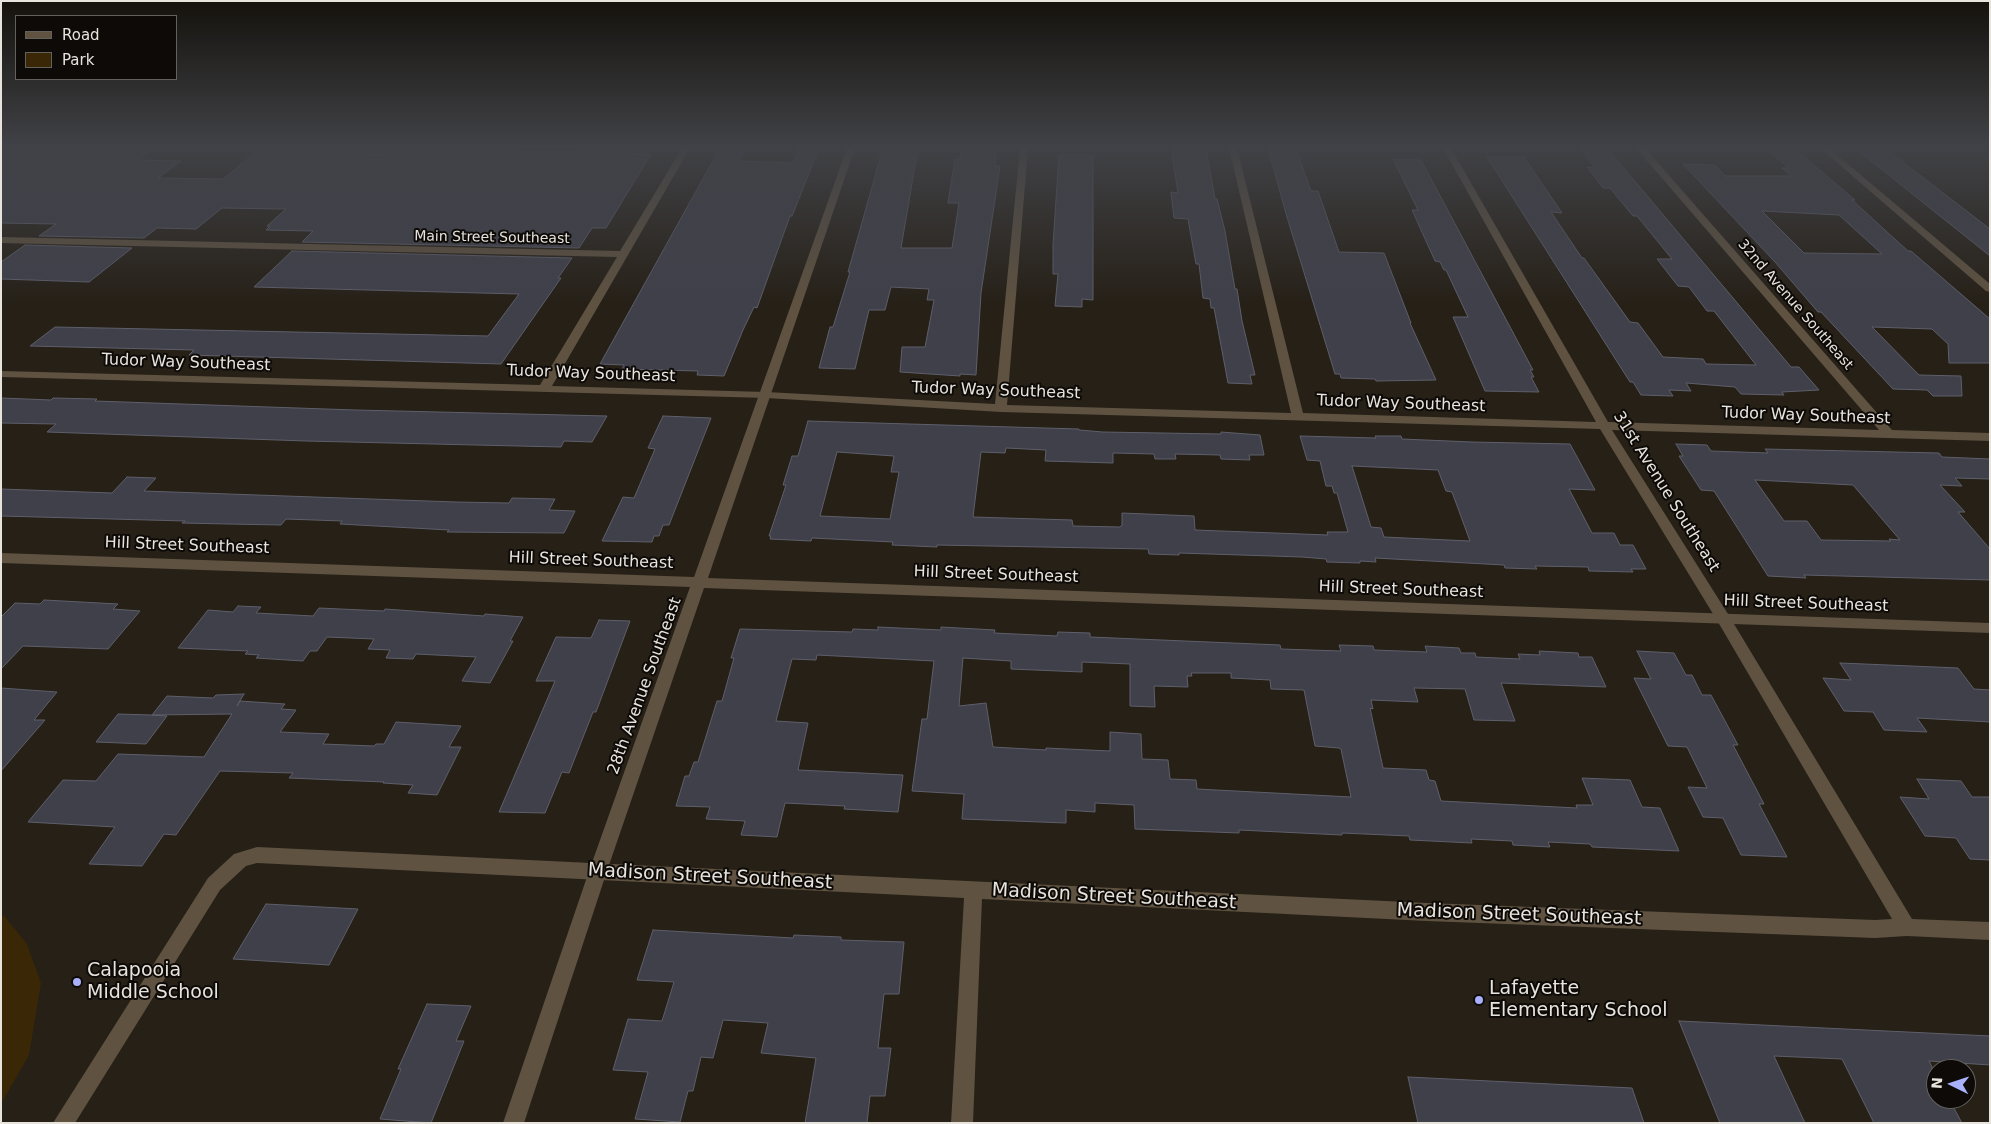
<!DOCTYPE html>
<html>
<head>
<meta charset="utf-8">
<style>
  body { margin:0 }
  #map { position:relative; width:1991px; height:1124px; overflow:hidden; background:#262017; font-family:"DejaVu Sans",sans-serif }
  canvas { display:block }
  .frame { position:absolute; inset:0; border:2px solid #e7e3dd; pointer-events:none }
  .legend { position:absolute; left:15px; top:15px; width:162px; height:65px; box-sizing:border-box; background:#0d0a07; border:1px solid #64615d; margin:0; padding:6px 9px; list-style:none; font-size:15px; color:#e7e3dd }
  .legend li { display:flex; align-items:center; gap:10px; height:25px }
  .legend b { width:25px; border:1px solid #64615d }
  .north { position:absolute; left:1926px; top:1059px; width:50px; height:50px; box-sizing:border-box; background:#0d0a07; border:1px solid #64615d; border-radius:50%; rotate:274deg; font-size:14px; font-weight:700; line-height:20px; text-align:center; color:#e7e3dd }
  .north::after { content:''; display:block; margin:auto; width:18px; height:22px; background:#a9b0fc; clip-path:polygon(50% 0,100% 100%,50% 72%,0 100%) }
</style>
</head>
<body>
<div id="map">
<canvas width="1991" height="1124"></canvas>
<div class="frame"></div>
<ul class="legend">
<li><b style="height:6px;background:#5f5240"></b>Road</li>
<li><b style="height:14px;background:#3a2706"></b>Park</li>
</ul>
<div class="north">N</div>
</div>
<script>
const ctx = document.querySelector('canvas').getContext('2d');
ctx.lineJoin = 'round';
function paint(path, color) {
  ctx.fillStyle = color;
  ctx.fill(path, 'evenodd');
}
function toPath(rows) {
  const path = new Path2D();
  for (const r of rows) {
    path.moveTo(r[0], r[1]);
    for (let i = 2; i < r.length; i += 2) path.lineTo(r[i], r[i + 1]);
  }
  return path;
}
function stroke(path, color, width, dash) {
  ctx.strokeStyle = color;
  ctx.lineWidth = width;
  ctx.lineCap = dash ? 'butt' : 'round';
  ctx.setLineDash(dash || []);
  ctx.stroke(path);
}
function label(font, color, halo, rows, align = 'center') {
  ctx.font = font + ' "DejaVu Sans",sans-serif';
  ctx.lineWidth = 4;
  ctx.setLineDash([]);
  ctx.textBaseline = 'middle';
  ctx.strokeStyle = halo;
  ctx.fillStyle = color;
  for (const [text, x, y, turn = 0] of rows) {
    ctx.save();
    ctx.translate(x, y);
    ctx.rotate((+turn || 0) * Math.PI / 180);
    ctx.textAlign = isNaN(turn) ? turn : align;
    if (halo) ctx.strokeText(text, 0, 0);
    ctx.fillText(text, 0, 0);
    ctx.restore();
  }
}
paint(toPath([
  [1,915,5,917,27,944,41,983,29,1055,1,1104]
]), '#3a2706');
const building = toPath([
  [9,148,155,148,138,160,181,161,158,178,223,179,261,148,322,148,318,152,389,154,395,148,437,148,651,154,606,228,592,228,579,248,302,242,313,231,266,230,270,226,267,226,286,209,222,208,196,229,157,228,144,238,39,236,56,224,1,223,1,153,9,148],
  [720,148,745,148,739,161,793,163,799,148,819,148,792,216,790,216,757,308,754,307,743,330,724,376,697,375,698,371,622,369,624,365,600,364,720,148],
  [883,148,918,148,901,248,952,248,959,203,948,203,955,159,960,160,961,150,996,150,995,166,1000,166,981,293,976,375,960,374,960,376,900,372,902,347,925,347,934,300,927,300,929,289,891,287,885,310,869,310,855,369,819,368,830,327,833,327,850,272,848,272,883,148],
  [1171,148,1206,148,1215,199,1217,199,1225,231,1235,289,1237,289,1242,321,1255,375,1250,375,1252,384,1228,383,1214,308,1211,308,1210,299,1203,298,1199,264,1196,264,1188,219,1174,218,1171,192,1178,193,1171,148],
  [1268,148,1289,148,1290,152,1297,152,1311,191,1318,191,1339,252,1384,253,1411,323,1410,323,1436,380,1376,381,1375,379,1341,378,1340,374,1335,374,1287,217,1268,148],
  [1580,148,1607,148,1791,367,1799,367,1819,390,1782,392,1784,395,1741,394,1735,387,1686,383,1691,391,1669,390,1673,396,1641,395,1633,382,1630,382,1487,157,1524,157,1562,213,1551,212,1582,258,1584,258,1630,322,1638,323,1663,357,1703,359,1706,364,1756,365,1714,311,1707,311,1689,287,1678,286,1657,259,1672,259,1637,216,1633,216,1610,188,1603,188,1587,167,1595,168,1580,148],
  [1794,148,1855,200,1852,200,1908,251,1911,251,1990,319,1990,363,1949,363,1948,344,1932,329,1872,327,1919,375,1961,376,1962,396,1933,396,1927,390,1893,389,1821,312,1818,312,1775,262,1683,164,1715,165,1725,176,1791,176,1782,168,1789,168,1766,149,1794,148],
  [1762,211,1839,215,1882,254,1804,253,1762,211],
  [1855,148,1886,149,1990,229,1990,256,1855,148],
  [1059,155,1093,155,1093,300,1082,299,1082,307,1055,306,1058,274,1053,274,1053,245,1059,155],
  [1393,159,1421,160,1533,370,1530,370,1534,377,1531,377,1539,392,1485,391,1453,317,1468,317,1446,270,1444,270,1440,262,1435,261,1412,210,1418,210,1393,159],
  [25,245,132,248,89,282,1,279,1,262,25,245],
  [292,251,572,258,558,278,561,278,501,364,189,355,194,350,30,346,55,327,488,336,519,294,254,287,292,251],
  [1,398,51,400,53,398,97,399,95,401,355,410,607,416,592,442,564,441,561,447,306,441,47,432,56,424,1,423,1,398],
  [663,416,711,418,669,525,663,525,659,536,654,536,652,542,602,541,623,497,634,498,655,449,648,448,663,416],
  [808,421,1079,429,1079,430,1103,432,1221,434,1221,432,1260,435,1264,455,1249,455,1250,460,1221,459,1220,455,1175,454,1176,459,1155,459,1154,454,1113,453,1113,463,1045,461,1046,450,1006,448,1005,453,981,452,973,517,1072,520,1073,526,1120,527,1122,525,1122,513,1194,516,1195,530,1328,535,1327,532,1348,532,1337,493,1334,493,1332,486,1326,486,1320,461,1307,460,1300,436,1376,438,1375,436,1401,436,1402,439,1472,442,1570,444,1595,490,1569,489,1592,533,1614,533,1620,545,1633,545,1646,569,1631,569,1633,572,1589,571,1588,567,1535,566,1537,569,1505,568,1504,565,1375,558,1376,562,1360,561,1360,563,1327,562,1326,559,1302,557,1179,553,1179,555,1149,554,1148,549,937,545,937,547,892,545,893,542,812,538,811,541,770,539,771,536,769,536,786,485,783,485,792,456,798,456,808,421],
  [837,452,894,456,891,472,899,472,890,519,820,516,837,452],
  [1352,466,1438,470,1446,491,1452,492,1470,541,1384,537,1381,528,1371,527,1352,466],
  [1676,444,1707,445,1711,451,1768,453,1765,449,1939,453,1942,457,1990,459,1990,479,1955,478,1962,486,1940,485,1965,512,1958,512,1990,549,1990,580,1804,575,1806,578,1768,576,1714,491,1701,490,1679,456,1683,456,1676,444],
  [1755,480,1853,485,1900,540,1889,539,1891,541,1821,540,1807,521,1784,521,1755,480],
  [127,477,156,478,144,491,456,502,509,503,512,498,555,499,549,510,575,511,564,533,447,532,449,530,340,524,342,521,286,519,281,525,228,524,182,523,185,521,1,516,1,489,112,493,127,477],
  [44,600,118,604,113,609,140,611,108,649,23,646,1,669,1,617,15,603,40,604,44,600],
  [238,606,261,607,256,613,313,616,319,608,384,611,385,609,484,616,485,614,523,617,510,641,513,641,490,683,462,681,476,657,416,654,413,659,386,658,390,650,368,649,374,639,327,637,317,651,310,651,303,661,256,658,259,655,245,654,248,651,178,648,208,610,233,612,238,606],
  [599,620,630,621,596,712,593,712,569,773,562,772,545,813,499,812,555,681,536,681,556,637,591,638,599,620],
  [878,627,941,630,941,627,995,630,994,633,1057,636,1058,632,1090,633,1090,637,1280,645,1281,649,1341,651,1339,645,1373,646,1374,650,1427,652,1425,646,1459,648,1461,653,1475,653,1476,657,1520,659,1518,654,1540,655,1539,651,1578,653,1579,657,1592,657,1606,687,1501,683,1515,721,1474,720,1465,689,1414,688,1418,702,1371,700,1373,709,1370,708,1383,768,1426,770,1429,780,1435,781,1441,801,1577,808,1576,805,1593,805,1582,778,1630,780,1642,807,1660,808,1679,851,1592,847,1590,844,1548,842,1550,847,1513,845,1512,841,1471,839,1472,843,1410,840,1409,836,1342,833,1342,835,1239,830,1239,833,1135,829,1134,805,1095,803,1095,812,1066,810,1066,823,962,819,964,794,912,791,922,719,927,719,934,661,817,655,816,660,792,659,776,721,808,723,798,770,903,775,898,812,844,809,845,806,785,803,777,837,741,835,745,821,706,819,710,807,676,806,685,776,689,776,694,762,698,762,717,701,722,701,734,658,731,658,740,629,852,632,853,629,878,630,878,627],
  [963,658,1011,661,1011,669,1082,672,1082,662,1130,664,1130,706,1155,707,1154,686,1188,687,1187,676,1192,676,1191,673,1231,673,1231,678,1270,680,1271,689,1304,690,1315,746,1339,748,1341,749,1351,797,1197,789,1196,780,1170,779,1168,760,1142,759,1141,734,1110,732,1110,751,1046,748,1046,750,993,747,986,703,959,706,963,658],
  [1637,651,1674,653,1686,675,1692,675,1702,695,1711,695,1738,745,1733,745,1764,804,1759,804,1787,857,1741,855,1723,818,1703,817,1688,787,1707,788,1687,747,1668,746,1634,678,1651,679,1637,651],
  [1840,663,1958,668,1974,689,1990,690,1990,722,1917,718,1927,732,1884,730,1873,712,1844,711,1823,678,1851,680,1840,663],
  [1,688,57,692,34,720,45,720,1,771,1,688],
  [244,694,237,706,240,701,285,704,281,709,296,710,280,732,329,734,323,744,374,746,376,744,384,744,396,722,461,726,449,747,461,747,437,795,408,793,413,785,383,783,384,782,289,778,293,773,220,771,176,835,164,834,142,866,89,864,115,827,28,822,63,780,96,781,118,754,204,757,232,714,152,715,167,716,146,744,96,742,118,714,152,715,167,696,213,698,216,695,244,694],
  [1917,779,1961,781,1972,797,1990,797,1990,860,1970,859,1956,838,1925,836,1900,797,1929,799,1917,779],
  [266,904,358,909,329,965,233,959,266,904],
  [653,930,793,938,794,935,841,937,841,940,904,942,899,994,884,994,878,1048,891,1048,885,1096,870,1096,867,1123,805,1123,816,1058,761,1053,768,1023,723,1020,713,1058,701,1057,693,1091,688,1091,680,1122,635,1119,648,1072,613,1070,628,1019,662,1021,674,982,637,980,653,930],
  [427,1004,471,1006,456,1041,464,1041,431,1123,380,1119,401,1069,398,1069,427,1004],
  [1679,1021,1990,1036,1990,1065,1929,1061,1936,1075,1936,1099,1949,1099,1962,1123,1874,1123,1842,1059,1774,1056,1805,1123,1720,1123,1679,1021],
  [1408,1077,1632,1088,1644,1123,1418,1123,1408,1077]
]);
paint(building, '#3f404a');
stroke(building, '#5e5f6a', 1);
paint(toPath([
  [682,148,690,148,552,386,766,392,995,404,1020,148,1028,148,1007,405,1291,413,1229,148,1237,148,1303,413,1596,422,1443,148,1451,148,1608,422,1879,430,1636,148,1645,148,1892,430,1990,433,1990,441,1612,430,1728,614,1912,919,1990,922,1990,940,1907,936,1875,938,1427,921,982,899,973,1123,951,1123,964,898,257,863,246,866,220,890,75,1123,53,1123,208,878,234,854,257,847,1427,903,1875,920,1892,919,1718,622,1600,429,1001,412,766,398,1,377,1,371,540,385,617,257,1,243,1,237,620,251,682,148],
  [1820,148,1829,148,1990,284,1990,292,1986,291,1820,148]
]), '#5f5240');
paint(toPath([
  [847,148,855,148,708,578,1990,623,1990,633,704,588,607,871,524,1123,503,1123,589,871,690,587,1,563,1,553,694,577,847,148]
]), '#5f5240');
const sky = ctx.createLinearGradient(0, 0, 0, 306);
sky.addColorStop(0, '#15120d');
sky.addColorStop(0.48, '#414247');
sky.addColorStop(1, '#41424700');
ctx.fillStyle = sky;
ctx.fillRect(0, 0, 1991, 306);
for (const [x, y, r, color] of [
  [77,982,5,"#a9b0fc"],
  [1479,1000,5,"#a9b0fc"]
]) {
  const dot = new Path2D();
  dot.arc(x, y, r, 0, 2 * Math.PI);
  ctx.fillStyle = color;
  ctx.fill(dot);
  stroke(dot, '#0d0a07', 2);
}
label('14px', '#e7e3dd', '#0d0a07', [
  ["Main Street Southeast",492,238,1],
  ["32nd Avenue Southeast",1795,305,49]
]);
label('16px', '#e7e3dd', '#0d0a07', [
  ["Tudor Way Southeast",186,363,2],
  ["Tudor Way Southeast",591,374,2],
  ["Tudor Way Southeast",996,391,2],
  ["Tudor Way Southeast",1401,404,2],
  ["Tudor Way Southeast",1806,416,2],
  ["31st Avenue Southeast",1666,492,58],
  ["Hill Street Southeast",187,546,2],
  ["Hill Street Southeast",591,561,2],
  ["Hill Street Southeast",996,575,2],
  ["Hill Street Southeast",1401,590,2],
  ["Hill Street Southeast",1806,604,2],
  ["28th Avenue Southeast",645,686,-70]
]);
label('19px', '#e7e3dd', '#0d0a07', [
  ["Madison Street Southeast",710,877,3],
  ["Madison Street Southeast",1114,897,3],
  ["Madison Street Southeast",1519,915,2]
]);
label('19px', '#e7e3dd', '#0d0a07', [
  ["Calapooia",87,971],
  ["Middle School",87,993],
  ["Lafayette",1489,989],
  ["Elementary School",1489,1011]
], 'left');
</script>
</body>
</html>
